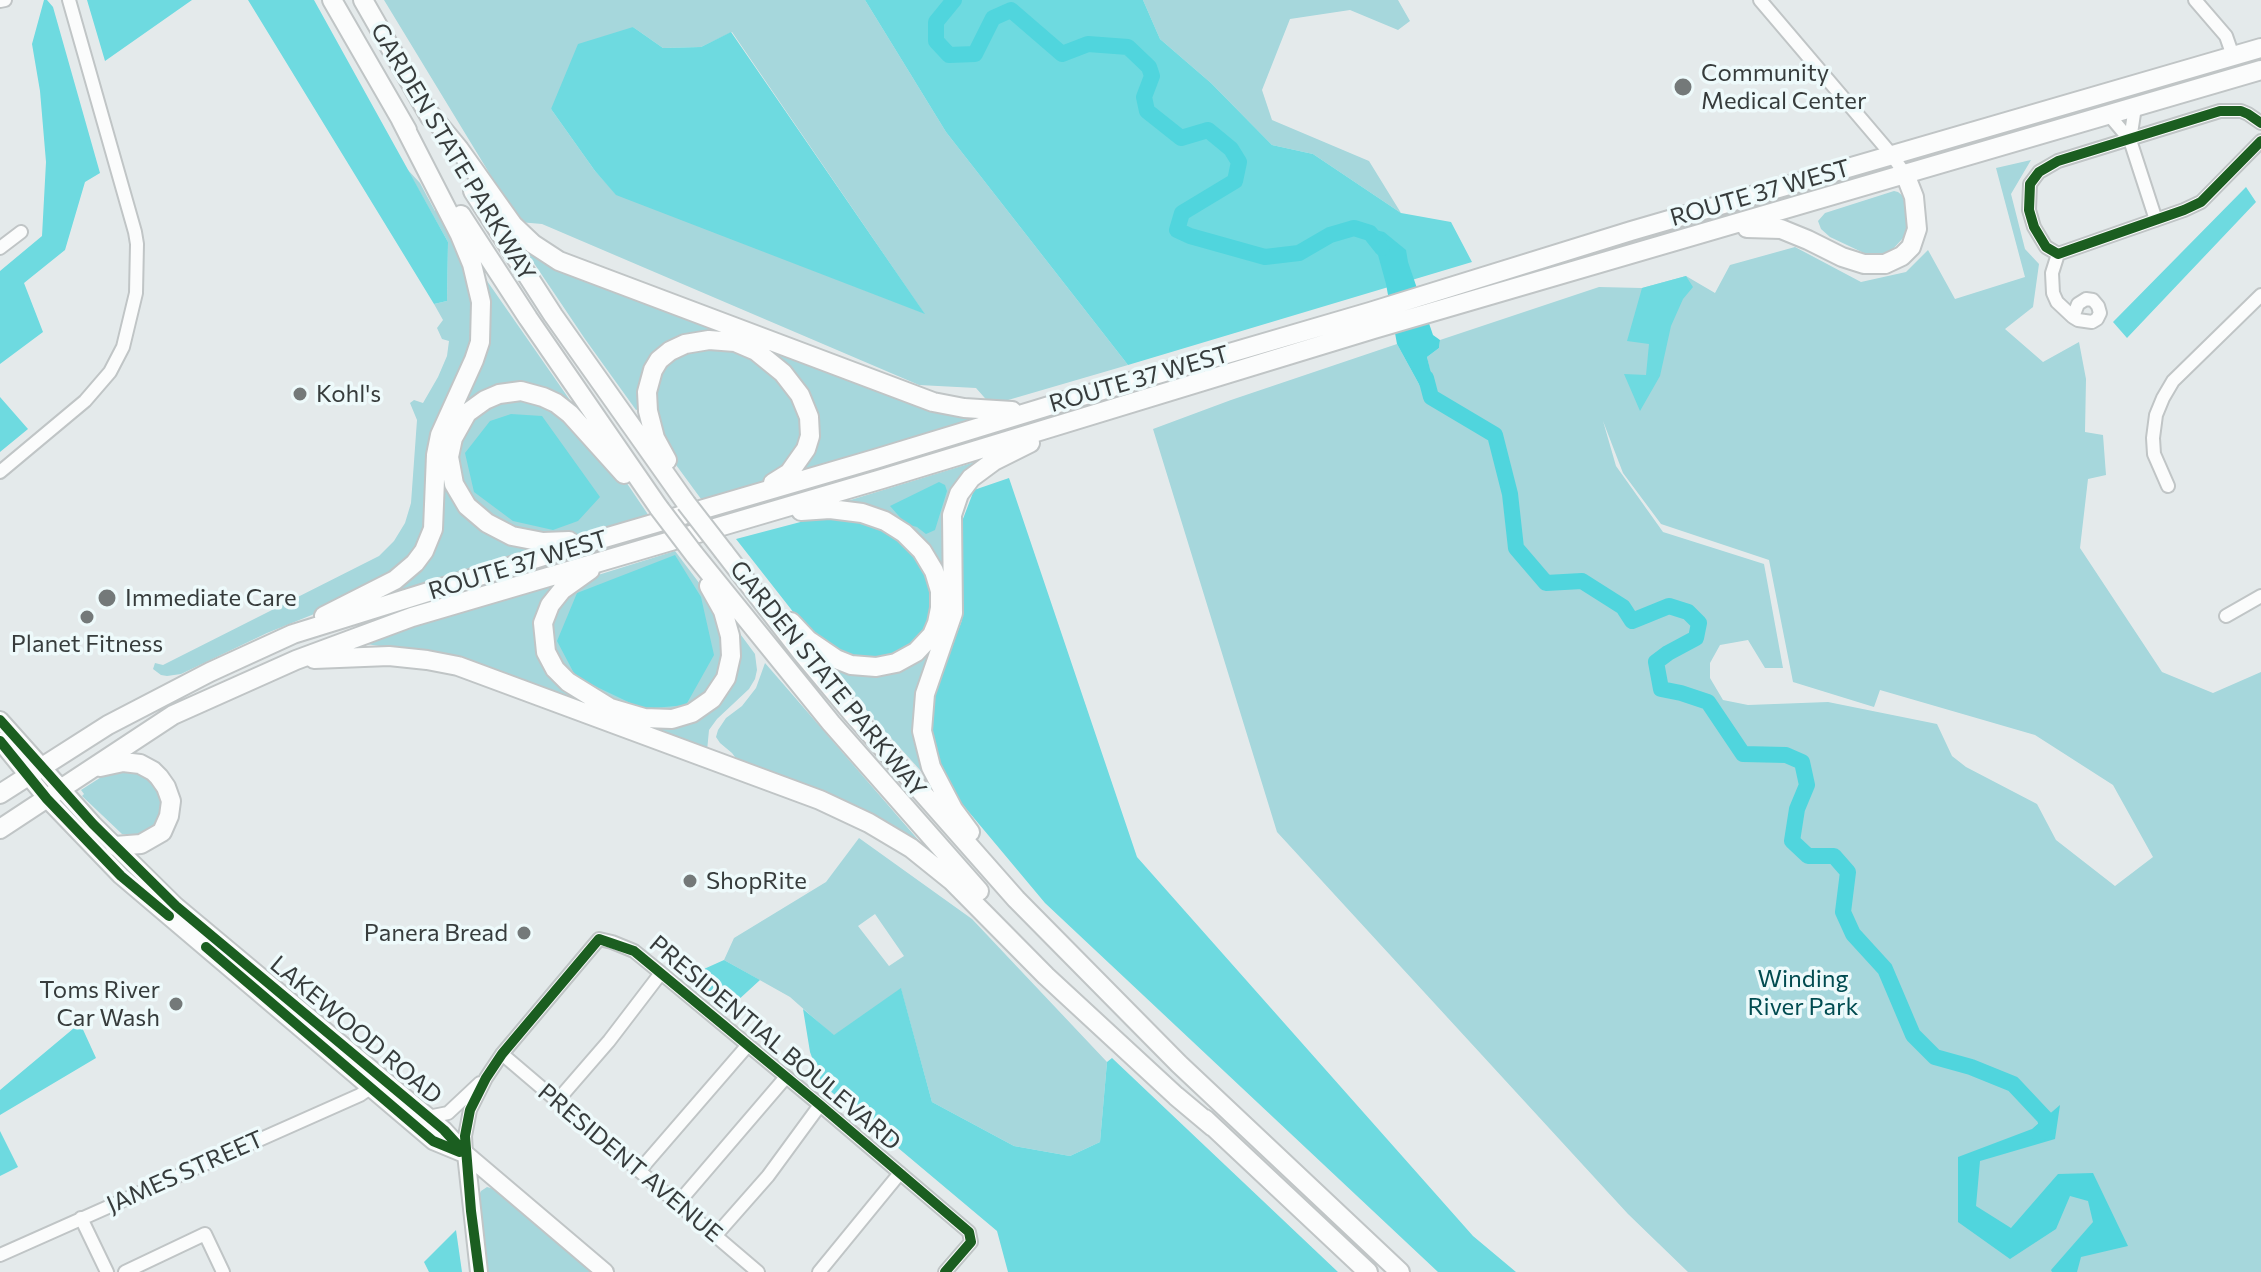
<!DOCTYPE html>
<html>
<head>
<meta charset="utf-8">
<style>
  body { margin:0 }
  canvas { display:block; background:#e4eaeb }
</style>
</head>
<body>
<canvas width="2261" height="1272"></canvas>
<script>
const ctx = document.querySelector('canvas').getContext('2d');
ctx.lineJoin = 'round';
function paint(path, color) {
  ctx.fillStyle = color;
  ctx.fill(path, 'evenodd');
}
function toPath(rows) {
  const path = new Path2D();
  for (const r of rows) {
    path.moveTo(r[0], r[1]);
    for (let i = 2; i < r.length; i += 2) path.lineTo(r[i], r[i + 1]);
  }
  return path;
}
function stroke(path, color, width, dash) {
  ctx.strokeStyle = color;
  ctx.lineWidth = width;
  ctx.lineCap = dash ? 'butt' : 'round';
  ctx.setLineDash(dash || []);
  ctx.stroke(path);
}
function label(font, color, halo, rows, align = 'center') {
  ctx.font = font + ' Commissioner,sans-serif';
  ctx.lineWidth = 7;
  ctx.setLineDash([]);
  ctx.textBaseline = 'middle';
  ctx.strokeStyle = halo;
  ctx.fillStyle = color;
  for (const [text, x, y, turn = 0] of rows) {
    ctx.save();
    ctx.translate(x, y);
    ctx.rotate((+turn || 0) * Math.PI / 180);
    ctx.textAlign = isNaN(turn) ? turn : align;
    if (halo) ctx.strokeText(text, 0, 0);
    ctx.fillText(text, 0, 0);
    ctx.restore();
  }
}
paint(toPath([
  [384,0,865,0,946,132,1128,365,991,405,976,388,919,385,542,224,519,222],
  [633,27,663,48,701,47,732,32,924,313,616,194,595,171,551,109],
  [1143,0,1398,0,1410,21,1398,30,1350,10,1290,19,1262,90,1272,120,1369,161,1401,213,1313,154,1272,145,1211,83,1160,39],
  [2031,160,2011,194,2025,249,2039,264,2033,307,2005,329,2043,362,2079,342,2086,379,2085,432,2103,435,2106,475,2088,479,2080,548,2162,672,2213,693,2261,672,2261,1272,1688,1272,1628,1214,1277,832,1153,429,1231,400,1397,344,1426,397,1436,397,1427,357,1439,348,1440,340,1599,287,1642,288,1686,276,1715,293,1730,265,1795,247,1861,282,1906,272,1928,250,1955,299,2025,277,1996,168],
  [1603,421,1623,473,1661,524,1769,560,1793,682,1874,707,1880,690,2035,735,2113,785,2153,857,2115,886,2056,840,2037,804,1966,767,1952,756,1937,724,1828,702,1748,705,1723,700,1710,678,1710,663,1720,645,1748,640,1765,668,1783,668,1764,564,1663,532,1616,466],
  [407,169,420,183,435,211,437,200,453,229,478,313,429,525,409,562,339,604,267,633,181,674,167,676,161,675,153,669,155,663,163,665,379,556,394,541,405,523,411,503,417,420,410,403,414,400,423,403,438,377,447,356,449,341,442,339,437,328,443,320,434,304,447,301,448,242],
  [1894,191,1898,192,1903,196,1908,223,1903,238,1893,249,1884,253,1866,254,1830,237,1821,229,1818,221,1825,213],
  [515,235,945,412,975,419,793,476,814,439,767,352,679,340,639,409,636,410,585,339],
  [485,278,581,416,526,387,455,422,457,500,541,549,370,600,416,569,441,451,480,363,483,279],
  [708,346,746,353,789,387,804,424,793,463,763,484,704,503,668,454,652,397,659,374,673,357],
  [515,397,553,409,624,479,649,516,594,533,566,536,517,532,475,506,454,466,466,424,480,409],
  [988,458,966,477,949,591,921,692,929,780,873,718,826,661,844,502],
  [675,551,709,596,725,639,720,680,689,709,645,712,592,691,559,664,549,628,554,609,582,580],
  [561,583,538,639,600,708,705,713,738,631,755,654,757,670,755,679,749,689,717,719,709,730,707,751,407,650,366,644,399,631],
  [765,663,927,850,740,764,732,753,720,743,716,737,718,730,726,718,742,706,756,688],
  [119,769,147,773,166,801,155,831,134,836,122,834,82,796,84,794,81,790,106,774],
  [859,838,972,919,1107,1062,1100,1142,1070,1156,1014,1146,932,1102,901,989,834,1036,790,997,724,960,734,938,826,882],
  [875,914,904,956,889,966,858,926],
  [487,1187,494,1189,594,1272,488,1272,478,1197,481,1191]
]), '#a6d7dc');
paint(toPath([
  [44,0,47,0,53,7,100,173,85,182,65,250,24,283,43,332,0,364,0,271,42,236,46,162,40,91,32,44],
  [87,0,192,0,105,61],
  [248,0,314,0,448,242,447,301,434,304],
  [865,0,1143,0,1160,39,1211,83,1272,145,1313,154,1401,213,1451,222,1472,262,1128,365,946,132],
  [633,27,663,48,701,47,731,32,925,314,616,195,595,171,551,109,578,44],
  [2246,187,2256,202,2127,338,2113,322],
  [1686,276,1693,287,1683,299,1671,326,1660,376,1640,411,1624,374,1646,375,1649,344,1627,341,1642,288],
  [0,397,28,429,0,452],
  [511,414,542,416,600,497,578,521,553,530,513,521,474,492,465,453,490,421],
  [1009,478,1137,857,1473,1236,1516,1272,1438,1272,1045,903,958,799,934,753,931,703,962,620,961,524,974,490],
  [939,482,945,485,947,491,935,530,926,534,917,527,906,524,890,506],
  [827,515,882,526,905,543,927,569,934,595,930,623,916,644,897,657,874,661,846,655,820,641,794,613,736,539],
  [675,555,701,597,714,655,686,705,643,709,576,677,557,641,577,593],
  [724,960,760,980,723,1014,695,973],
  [901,988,932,1102,1014,1146,1070,1156,1100,1142,1107,1062,1112,1058,1338,1272,1008,1272,997,1231,822,1084,810,1052,803,1009,834,1035],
  [80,1023,96,1058,0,1115,0,1090],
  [0,1131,18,1167,0,1176],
  [456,1230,462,1272,429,1272,424,1262]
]), '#6edae0');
paint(toPath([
  [1371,229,1384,232,1406,250,1408,262,1433,335,1440,340,1439,348,1427,357,1437,397,1426,397,1397,344,1386,284,1378,255,1367,240],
  [2060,1105,2055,1139,1980,1161,1976,1206,2011,1228,2058,1174,2093,1173,2128,1246,2081,1257,2077,1272,2052,1272,2051,1270,2093,1222,2088,1201,2070,1196,2056,1229,2010,1259,1958,1222,1958,1157,2032,1129]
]), '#50d5dd');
stroke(toPath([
  [954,0,936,22,936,41,949,55,975,54,993,18,1011,10,1062,54,1088,44,1128,47,1149,67,1152,76,1144,97,1147,111,1181,138,1208,130,1231,149,1239,162,1235,181,1182,213,1177,230,1190,236,1265,257,1299,253,1330,235,1354,228,1370,233,1382,248],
  [1426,378,1431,397,1495,435,1510,494,1516,548,1546,583,1582,581,1623,607,1632,621,1669,606,1688,612,1699,623,1696,638,1668,653,1656,662,1661,689,1681,693,1708,702,1743,754,1786,755,1802,762,1807,785,1797,809,1792,841,1808,856,1834,856,1848,872,1843,912,1853,934,1885,969,1913,1035,1935,1057,1971,1067,2013,1084,2045,1118,2047,1127,2039,1134]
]), '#50d5dd', 16);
const minor = toPath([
  [1760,0,1891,154,1905,174],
  [2195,0,2226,36,2233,56],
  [0,1,5,0],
  [2109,115,2130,140,2135,107],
  [2261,123,2248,114,2241,111,2220,111,2058,161,2039,172,2030,184,2029,210,2034,227,2046,247,2058,254,2184,210,2201,202,2261,141],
  [2130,140,2156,220],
  [0,248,21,232],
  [2058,254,2052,273,2053,293,2057,302,2073,317],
  [2086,299,2093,300,2098,306,2100,313,2097,319,2092,322,2078,320,2073,317,2078,304,2086,299],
  [0,472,85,401,110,372,123,347,136,293,137,244,135,232,69,0],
  [2168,486,2154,454,2153,438,2156,415,2163,398,2173,381,2261,295],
  [2226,616,2261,596],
  [502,1054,758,1272],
  [557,1101,609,1041,661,973],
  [428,1117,448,1113,480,1083],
  [466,1154,465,1136,470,1110,486,1078,502,1054,599,939,612,942,634,951,661,973,820,1105,969,1232,971,1242,945,1272],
  [639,1171,748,1045],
  [678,1203,786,1077],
  [81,1218,107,1272],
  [716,1235,768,1176,820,1105],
  [0,1255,360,1095,370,1088],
  [125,1272,205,1234,223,1272],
  [819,1272,900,1173]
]);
const major = toPath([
  [0,720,93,824,176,906,444,1130,466,1154,605,1272],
  [0,741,47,799,121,876,433,1141,462,1153],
  [466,1154,479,1272]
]);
const highway = toPath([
  [332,0,407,130],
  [363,0,430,117],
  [426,109,459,149,513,225,533,244,559,261,933,402,964,408,1012,411],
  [473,191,553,315,686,503],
  [461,215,528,318,659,508],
  [1747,228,1781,229,1808,240,1842,257,1864,264,1885,264,1902,256,1911,247,1917,229,1914,197,1905,174],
  [667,460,655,438,648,411,647,392,653,370,659,360,670,351,685,344,709,340,735,342,756,351,783,373,800,395,809,417,810,436,806,449,789,473,773,483],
  [569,541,543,542,512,536,487,523,467,506,454,484,449,457,453,438,467,413,485,400,499,394,521,391,543,397,556,403,570,414,624,474],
  [724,552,802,653,852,713,1016,899,1179,1064,1400,1272],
  [694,554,831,723,979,891],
  [590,570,562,590,550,605,543,623,546,652,555,669,568,682,610,708,644,718,672,719,692,713,712,699,726,678,731,656,730,636,723,611,709,586],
  [324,616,395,580,415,563,424,551,433,529,436,455,440,435,474,360,480,342,481,302,472,264,460,235,401,120],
  [791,622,808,640,836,659,851,665,876,667,896,663,916,652,932,635,937,623,940,608,940,591,934,571,922,551,904,533,885,521,862,513,830,509,801,511],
  [314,659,389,656,427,660,458,666,820,800,869,823,911,848,952,881,1046,976,1176,1096,1213,1127],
  [0,742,2,744],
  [100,767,123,762,140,764,153,771,159,777,166,787,171,801,169,816,162,832,141,844,115,846],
  [0,794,108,725,210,672,293,634,560,551,875,459,1062,402,1370,312,1631,231,2261,48],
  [0,829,173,715,296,660,412,617,882,479,1374,329,2261,70],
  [970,832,953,809,931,767,922,731,925,694,953,613,952,515,959,494,971,478,994,461,1030,443],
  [1205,1119,1368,1272]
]);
stroke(minor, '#c0c5c6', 16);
stroke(major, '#c0c5c6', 20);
stroke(highway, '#c0c5c6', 22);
stroke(minor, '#fbfcfc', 12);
stroke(major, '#fbfcfc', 16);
stroke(highway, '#fbfcfc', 18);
const highwayBridge = toPath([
  [686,503,724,552],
  [659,508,694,554]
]);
stroke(highwayBridge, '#c0c5c6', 22, []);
stroke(highwayBridge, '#fbfcfc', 18);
stroke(toPath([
  [2261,123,2248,114,2241,111,2220,111,2058,161,2039,172,2030,184,2029,210,2034,227,2046,247,2058,254,2184,210,2201,202,2261,141],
  [0,720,93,824,176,906,444,1130,466,1154],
  [0,741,47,799,121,876,169,916],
  [206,947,433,1141,460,1152],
  [479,1272,471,1211,465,1136,470,1110,486,1078,502,1054,599,939,634,951,820,1105,969,1232,971,1242,945,1272]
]), '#1b5e20', 10);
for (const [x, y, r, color] of [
  [1683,87,10,"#747979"],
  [300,394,8,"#747979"],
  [107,598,10,"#747979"],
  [87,617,8,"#747979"],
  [690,881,8,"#747979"],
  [524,933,8,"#747979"],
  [176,1004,8,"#747979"]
]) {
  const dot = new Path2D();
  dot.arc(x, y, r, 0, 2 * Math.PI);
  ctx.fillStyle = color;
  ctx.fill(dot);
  stroke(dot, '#eefafb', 3);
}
label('24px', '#373c3c', '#eefafb', [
  ["Community",1701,73],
  ["Medical Center",1701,101],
  ["Kohl's",316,394],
  ["Immediate Care",125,598],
  ["Planet Fitness",87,644,"center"],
  ["ShopRite",706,881],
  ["Panera Bread",508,933,"right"],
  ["Toms River",160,990,"right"],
  ["Car Wash",160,1018,"right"]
], 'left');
label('24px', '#373c3c', '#eefafb', [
  ["GARDEN STATE PARKWAY",453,152,59],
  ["ROUTE 37 WEST",1760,193,-16],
  ["ROUTE 37 WEST",1139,379,-16],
  ["ROUTE 37 WEST",518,565,-17],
  ["GARDEN STATE PARKWAY",828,679,51],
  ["LAKEWOOD ROAD",356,1030,40],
  ["PRESIDENTIAL BOULEVARD",775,1043,40],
  ["PRESIDENT AVENUE",630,1163,40],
  ["JAMES STREET",185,1172,-24]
]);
label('24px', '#014b50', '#eefafb', [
  ["Winding",1803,979],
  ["River Park",1803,1007]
]);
</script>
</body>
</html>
